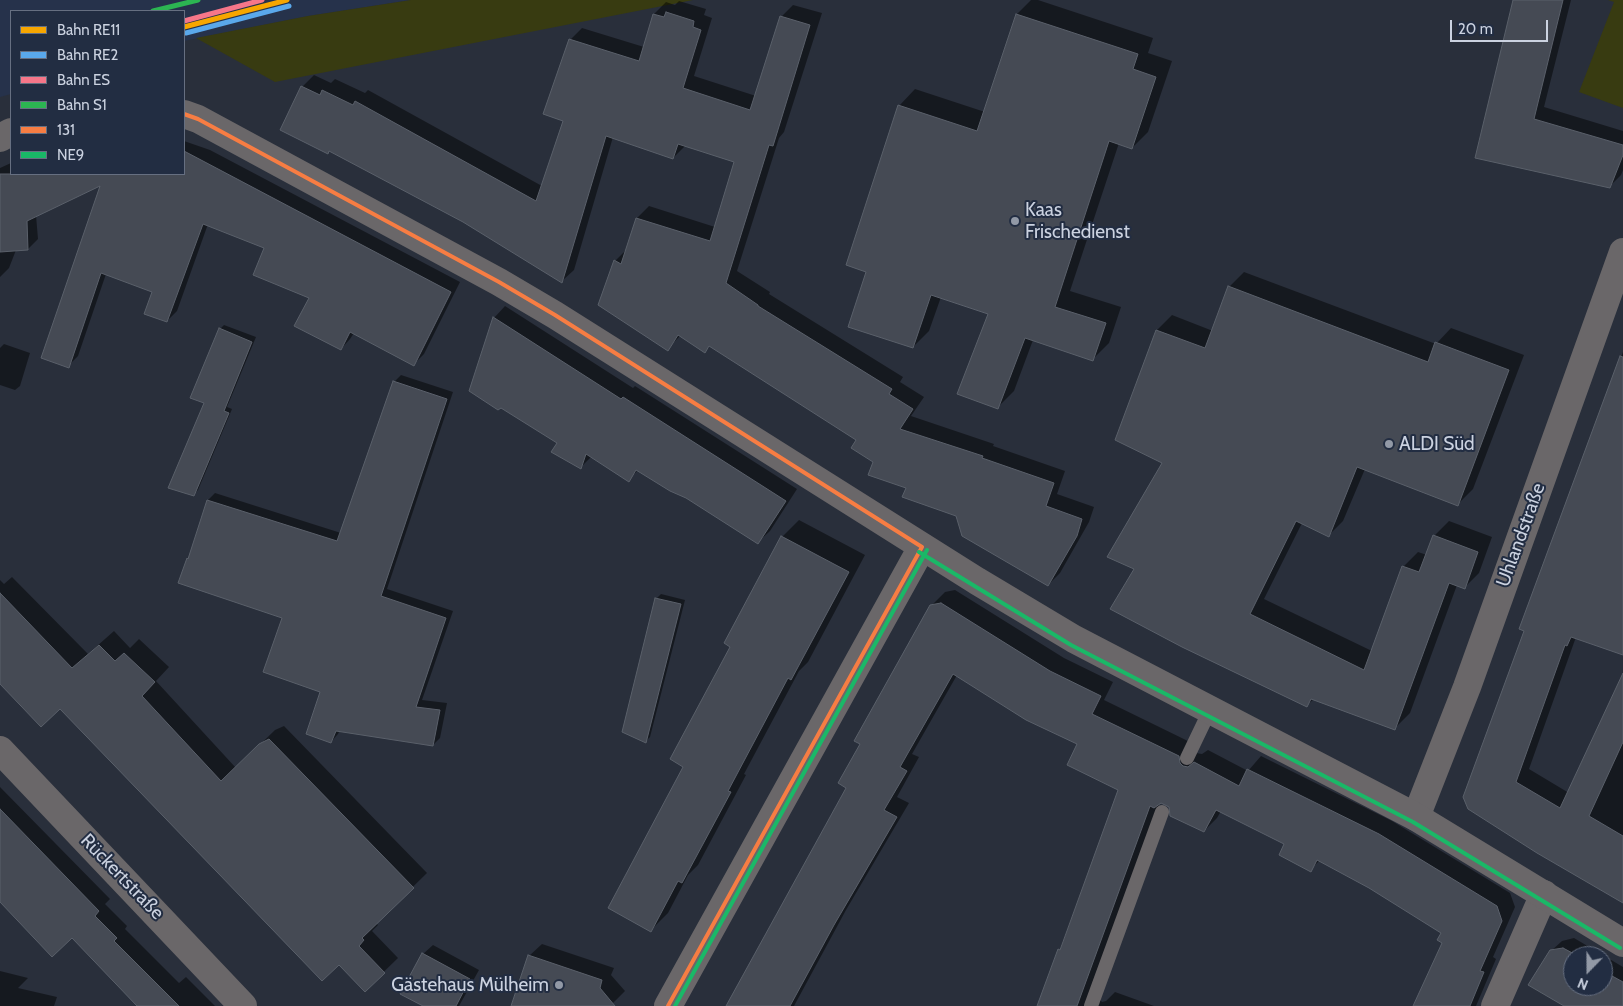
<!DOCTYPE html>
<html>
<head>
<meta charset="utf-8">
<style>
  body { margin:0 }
  #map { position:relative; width:1623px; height:1006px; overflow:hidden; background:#292f3b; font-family:Cabin,sans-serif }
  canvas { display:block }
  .legend { position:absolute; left:10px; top:10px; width:175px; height:165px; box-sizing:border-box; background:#222d42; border:1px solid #666f81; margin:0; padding:6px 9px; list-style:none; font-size:15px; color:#cbd2e0 }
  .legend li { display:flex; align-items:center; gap:10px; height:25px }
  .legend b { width:25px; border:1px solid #666f81 }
  .north { position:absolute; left:1563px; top:946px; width:50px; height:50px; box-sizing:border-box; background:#222d42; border:1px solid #666f81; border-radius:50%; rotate:202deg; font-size:14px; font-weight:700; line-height:20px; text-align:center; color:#cbd2e0 }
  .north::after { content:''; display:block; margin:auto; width:18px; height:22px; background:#9299a6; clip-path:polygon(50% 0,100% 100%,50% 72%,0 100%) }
  .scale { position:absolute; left:1450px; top:20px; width:98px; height:22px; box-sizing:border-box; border:2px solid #cbd2e0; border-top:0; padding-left:6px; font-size:15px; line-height:18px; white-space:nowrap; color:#cbd2e0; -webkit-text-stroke:4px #222d42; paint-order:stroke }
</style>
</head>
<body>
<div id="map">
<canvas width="1623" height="1006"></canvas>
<ul class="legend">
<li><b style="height:6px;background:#f7a600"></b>Bahn RE11</li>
<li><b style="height:6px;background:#5aa8eb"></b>Bahn RE2</li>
<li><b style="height:6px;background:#f67689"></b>Bahn ES</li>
<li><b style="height:6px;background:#2cb552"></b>Bahn S1</li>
<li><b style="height:6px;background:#f77d43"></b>131</li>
<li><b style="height:6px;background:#1ab867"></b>NE9</li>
</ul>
<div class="north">N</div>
<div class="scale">20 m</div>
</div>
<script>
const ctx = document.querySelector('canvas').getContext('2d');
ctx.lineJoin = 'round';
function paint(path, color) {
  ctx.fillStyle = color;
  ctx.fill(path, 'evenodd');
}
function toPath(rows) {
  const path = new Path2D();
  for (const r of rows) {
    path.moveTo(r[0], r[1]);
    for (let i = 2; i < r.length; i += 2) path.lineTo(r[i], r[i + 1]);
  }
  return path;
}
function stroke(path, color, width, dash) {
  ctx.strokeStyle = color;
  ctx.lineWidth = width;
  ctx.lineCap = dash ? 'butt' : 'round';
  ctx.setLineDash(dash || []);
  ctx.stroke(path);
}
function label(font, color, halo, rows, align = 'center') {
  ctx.font = font + ' Cabin,sans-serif';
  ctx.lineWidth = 4;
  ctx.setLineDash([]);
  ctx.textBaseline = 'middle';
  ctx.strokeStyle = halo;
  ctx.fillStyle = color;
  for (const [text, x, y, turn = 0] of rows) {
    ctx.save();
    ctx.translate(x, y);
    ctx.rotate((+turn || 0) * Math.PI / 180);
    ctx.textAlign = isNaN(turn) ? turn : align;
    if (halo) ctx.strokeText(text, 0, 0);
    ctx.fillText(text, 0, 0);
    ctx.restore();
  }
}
paint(toPath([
  [0,0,411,0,308,16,184,41,184,11,11,11,11,94,0,97]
]), '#26324b');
paint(toPath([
  [411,0,693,0,275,82,196,38,308,16],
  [1608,0,1623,0,1623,108,1579,92,1614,2]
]), '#383b11');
paint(toPath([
  [1031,0,1038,0,1153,38,1148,53,1172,61,1148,132,1132,148,1119,143,1070,291,1121,307,1109,343,1093,359,1033,340,1014,391,998,407,989,313,941,297,929,331,913,347,868,271,899,106,915,89,985,112,1017,14],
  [1514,0,1571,0,1544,107,1623,131,1623,170,1621,175,1610,186,1476,157],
  [679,1,706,9,704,15,712,18,694,76,756,96,781,17,793,5,822,13,784,132,779,138,737,271,770,292,769,294,903,377,900,382,924,397,911,416,994,444,993,446,1065,471,1057,494,1094,507,1089,522,1060,573,1048,585,957,516,907,487,875,461,857,439,710,346,705,351,680,336,667,349,599,304,615,261,627,249,637,218,649,206,715,227,736,161,686,145,673,158,613,137,574,270,562,281,302,87,314,75,331,83,335,79,365,93,368,90,542,186,565,121,570,40,582,28,644,47,654,14,666,2,675,5],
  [184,141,210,150,460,282,424,354,414,364,354,333,350,339,341,349,310,297,266,248,208,224,177,311,167,321,153,291,106,274,78,356,68,366,102,183,36,215,38,239,28,249,16,250,9,268,0,277,0,168,11,163,11,174,184,174],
  [1244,272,1436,344,1451,328,1524,355,1473,489,1458,504,1365,469,1343,521,1328,536,1302,523,1264,599,1372,651,1403,567,1418,552,1427,555,1434,536,1449,521,1492,537,1479,573,1464,588,1457,585,1410,713,1395,728,1314,699,1306,706,1136,569,1163,463,1116,439,1157,330,1172,315,1213,331,1229,287],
  [505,306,633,388,635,386,797,489,770,531,758,542,687,497,638,470,628,480,592,456,581,467,559,443,494,318],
  [224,325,256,337,227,407,232,409,198,490,194,494,205,402,220,329],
  [4,344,30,353,20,386,15,390,0,385,0,348],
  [1623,352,1623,653,1576,637,1529,769,1569,793,1623,676,1623,903,1469,808,1526,630,1521,628],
  [401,375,453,392,387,589,453,611,422,700,447,703,440,738,433,745,340,730,338,734,331,742,322,691,284,617,190,557,208,500,215,493,341,533,394,382],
  [799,520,865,555,808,662,799,671,744,774,746,775,698,865,688,875,668,913,651,930,685,766,732,647,782,537],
  [12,577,88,654,114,631,130,648,139,639,169,667,156,681,236,768,275,730,284,726,427,873,376,923,378,925,372,931,398,958,365,990,339,963,60,707,0,682,0,580,4,584],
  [955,590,1064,658,1113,682,1104,700,1192,743,1196,753,1202,754,1208,750,1248,771,1261,756,1392,821,1510,893,1515,907,1493,957,1496,959,1476,1006,1415,1006,1443,942,1443,933,1370,887,1320,860,1310,870,1286,844,1221,811,1217,818,1204,831,1172,810,1166,803,1160,802,1092,984,1095,994,1102,1002,1106,1001,1115,992,1154,1006,1039,1006,1119,789,1079,744,957,675,912,754,919,757,897,797,909,803,846,910,794,1006,727,1006,848,787,862,744,931,606,945,592],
  [661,594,685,600,650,737,646,741,657,598],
  [0,787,110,899,105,904,127,926,125,929,179,983,186,977,215,1006,139,1006,72,937,0,899],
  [1574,938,1623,967,1623,1006,1563,1006,1551,951,1562,941],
  [1573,956,1603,956,1603,986,1573,986],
  [542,944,614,968,611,975,625,991,613,1003,601,1006,515,1006,529,956],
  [433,945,479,970,459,1006,425,1006,401,993,423,954],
  [0,971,28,978,18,988,57,997,54,1006,0,1006]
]), '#0007');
const building = toPath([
  [1513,0,1563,0,1534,119,1623,145,1623,155,1610,188,1475,158,1513,0],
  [666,12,694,21,693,27,701,30,683,88,750,110,780,16,810,25,773,146,769,145,726,283,758,305,758,306,892,389,889,394,913,409,900,429,983,456,982,458,1054,483,1046,506,1082,519,1077,536,1048,586,962,536,956,516,902,497,906,488,868,475,873,462,851,448,856,440,709,346,705,353,678,335,668,351,598,305,614,260,621,264,636,218,710,241,734,162,678,144,673,159,606,136,562,283,463,222,329,151,328,154,280,130,301,86,320,95,322,90,353,105,355,101,536,201,563,121,543,114,569,39,639,61,653,14,664,17,666,12],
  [1016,14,1138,54,1133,69,1156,77,1132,149,1109,141,1055,307,1106,323,1093,361,1025,338,998,409,957,394,988,314,931,295,913,348,848,327,866,272,846,265,898,105,977,131,1016,14],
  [184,151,451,292,414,366,350,332,341,350,294,326,309,298,253,275,264,248,203,224,167,322,144,314,152,292,101,273,69,368,41,358,100,186,27,221,28,250,0,252,0,174,184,174,184,151],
  [1228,286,1428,362,1435,342,1509,370,1458,506,1357,467,1329,537,1296,521,1250,614,1364,670,1402,566,1419,572,1433,535,1478,552,1465,589,1449,583,1395,730,1311,699,1307,707,1182,647,1110,609,1134,569,1107,557,1162,463,1115,440,1156,330,1205,348,1228,286],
  [493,317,621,399,623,397,786,501,758,544,686,498,670,491,636,470,629,482,586,454,581,469,551,452,557,443,501,408,498,410,469,391,493,317],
  [219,328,252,342,224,411,229,413,194,496,168,488,204,403,190,398,219,328],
  [1620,356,1623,357,1623,655,1571,637,1567,646,1565,645,1516,782,1560,808,1623,673,1623,742,1589,816,1623,836,1623,903,1537,853,1468,809,1463,797,1524,631,1519,629,1620,356],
  [393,381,447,399,381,596,446,618,416,707,440,710,433,746,336,731,331,743,306,734,320,692,263,672,282,618,178,583,187,558,188,559,207,500,337,541,393,381],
  [781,536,849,572,791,680,788,678,728,791,731,792,682,883,678,881,651,932,608,908,683,767,670,759,730,647,724,643,781,536],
  [0,593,72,668,99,645,115,661,124,653,155,682,142,696,221,781,259,744,269,739,414,888,362,938,364,940,359,946,385,973,365,992,339,965,322,981,60,709,41,727,0,684,0,593],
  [655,598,681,604,646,743,622,732,655,598],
  [941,603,1050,671,1101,696,1092,714,1179,756,1180,763,1183,766,1188,767,1194,762,1239,786,1247,769,1379,834,1497,906,1502,921,1480,971,1484,972,1470,1006,1413,1006,1442,943,1437,940,1441,933,1369,888,1317,860,1311,872,1279,855,1284,844,1216,810,1204,832,1170,816,1169,807,1161,803,1154,808,1150,806,1077,1006,1037,1006,1058,949,1060,950,1118,790,1067,765,1077,744,1026,720,953,674,900,767,907,771,884,810,897,817,834,925,790,1006,726,1006,846,788,838,783,860,744,854,741,930,605,941,603],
  [0,809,99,911,95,916,117,938,114,941,179,1006,137,1006,72,938,52,957,0,902,0,809],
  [1563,948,1578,956,1573,956,1573,986,1603,986,1603,971,1623,982,1623,1006,1564,1006,1528,985,1550,950,1563,948],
  [422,953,470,979,456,1006,423,1006,400,994,422,953],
  [528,955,602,980,600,988,615,1006,511,1006,528,955]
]);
paint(building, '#454a54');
stroke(building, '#5a606a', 1);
stroke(toPath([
  [1187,758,1210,710],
  [1091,1006,1162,812]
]), '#6a6769', 14);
stroke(toPath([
  [0,750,243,1006],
  [1416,817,1467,687,1623,252],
  [668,1006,922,547],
  [1495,1006,1544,894]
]), '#6a6769', 28);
stroke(toPath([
  [184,114,198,119,499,282,555,315,977,581,1074,639,1416,817,1623,943],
  [0,138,11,132]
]), '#6a6769', 28);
stroke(toPath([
  [184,114,198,119,499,282,555,315,922,547],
  [668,1006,922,547]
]), '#f77d43', 4);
stroke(toPath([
  [919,552,1071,645,1413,822,1620,948],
  [675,1006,927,550]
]), '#1ab867', 4);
stroke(toPath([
  [184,27,287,0]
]), '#f7a600', 5);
stroke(toPath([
  [186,33,289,6]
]), '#5aa8eb', 5);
stroke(toPath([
  [184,21,262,0]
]), '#f67689', 5);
stroke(toPath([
  [153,11,198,0]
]), '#2cb552', 5);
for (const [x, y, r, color] of [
  [1015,221,5,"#9299a6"],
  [1389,444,5,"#9299a6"],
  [559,985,5,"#9299a6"]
]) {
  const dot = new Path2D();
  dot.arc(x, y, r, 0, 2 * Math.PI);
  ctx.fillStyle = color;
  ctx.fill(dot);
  stroke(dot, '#222d42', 2);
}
label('19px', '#cbd2e0', '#222d42', [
  ["Kaas",1025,210],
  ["Frischedienst",1025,232],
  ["ALDI Süd",1399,444],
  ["Gästehaus Mülheim",549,985,"right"]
], 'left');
label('19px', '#cbd2e0', '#222d42', [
  ["Uhlandstraße",1521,535,-70],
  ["Rückertstraße",122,877,46]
]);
</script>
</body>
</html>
